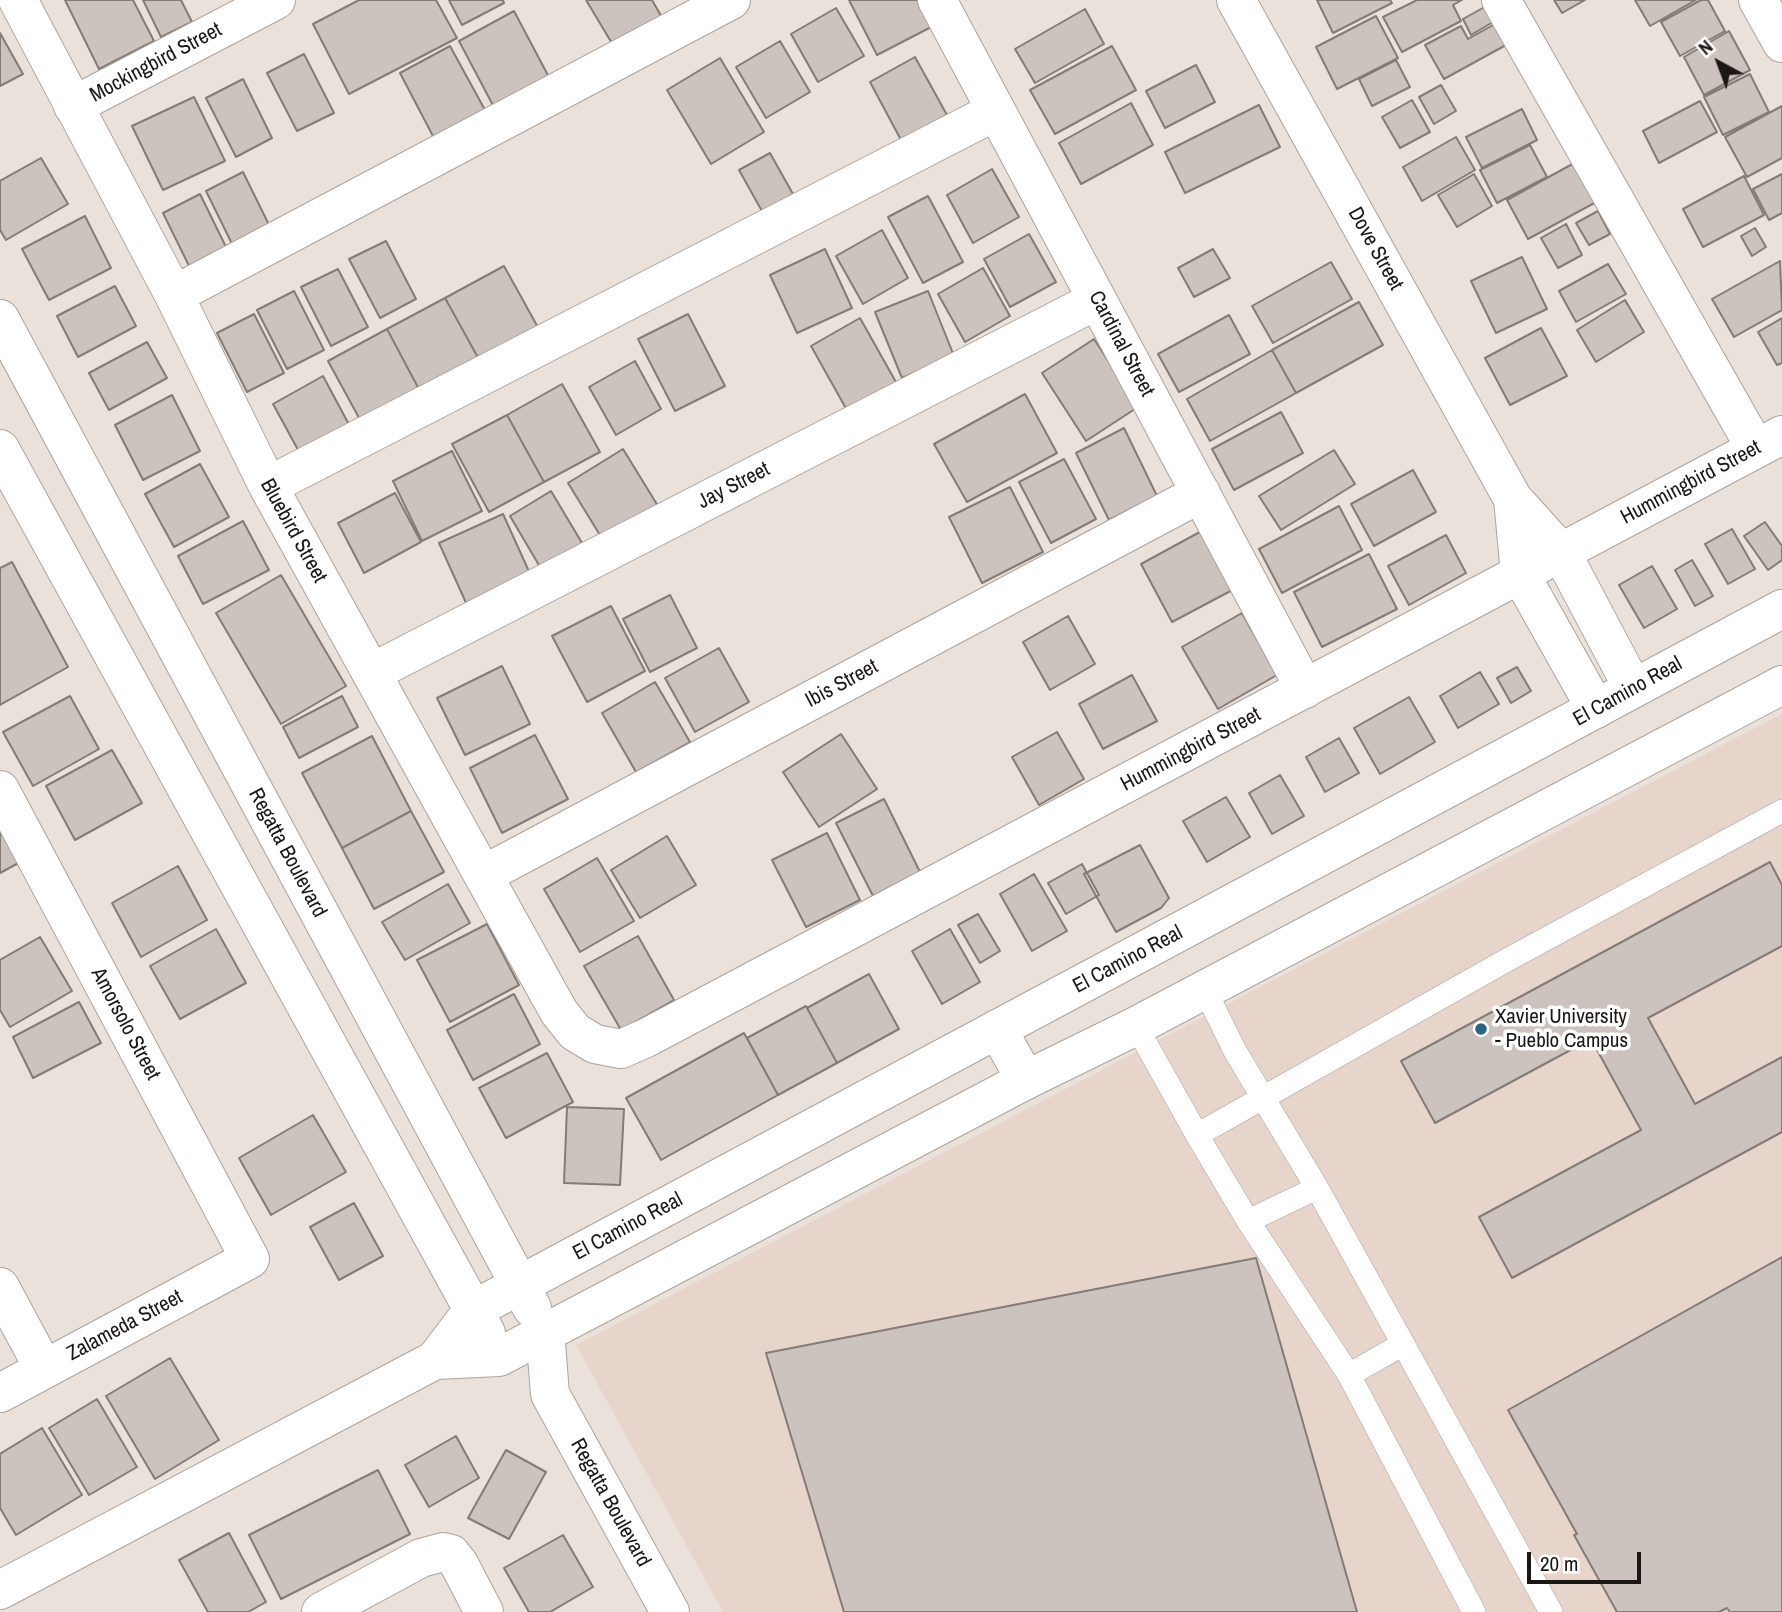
<!DOCTYPE html>
<html>
<head>
<meta charset="utf-8">
<style>
  body { margin:0 }
  #map { position:relative; width:1782px; height:1612px; overflow:hidden; background:#ebe1db; font-family:"Archivo Narrow",sans-serif }
  canvas { display:block }
  .north { position:absolute; left:1684px; top:28px; width:70px; height:70px; -webkit-text-stroke:5px #fff; paint-order:stroke; rotate:319deg; font-size:19px; font-weight:700; line-height:28px; text-align:center; color:#1b1715 }
  .north::after { content:''; display:block; margin:auto; width:24px; height:32px; background:#1b1715; clip-path:polygon(50% 0,100% 100%,50% 72%,0 100%) }
  .scale { position:absolute; left:1527px; top:1552px; width:114px; height:32px; box-sizing:border-box; border:4px solid #1b1715; border-top:0; padding-left:9px; font-size:21px; line-height:24px; white-space:nowrap; color:#1b1715; -webkit-text-stroke:5px #fff; paint-order:stroke }
</style>
</head>
<body>
<div id="map">
<canvas width="1782" height="1612"></canvas>
<div class="north">N</div>
<div class="scale">20 m</div>
</div>
<script>
const ctx = document.querySelector('canvas').getContext('2d');
ctx.lineJoin = 'round';
function paint(path, color) {
  ctx.fillStyle = color;
  ctx.fill(path, 'evenodd');
}
function toPath(rows) {
  const path = new Path2D();
  for (const r of rows) {
    path.moveTo(r[0], r[1]);
    for (let i = 2; i < r.length; i += 2) path.lineTo(r[i], r[i + 1]);
  }
  return path;
}
function stroke(path, color, width, dash) {
  ctx.strokeStyle = color;
  ctx.lineWidth = width;
  ctx.lineCap = dash ? 'butt' : 'round';
  ctx.setLineDash(dash || []);
  ctx.stroke(path);
}
function label(font, color, halo, rows, align = 'center') {
  ctx.font = font + ' "Archivo Narrow",sans-serif';
  ctx.lineWidth = 7;
  ctx.setLineDash([]);
  ctx.textBaseline = 'middle';
  ctx.strokeStyle = halo;
  ctx.fillStyle = color;
  for (const [text, x, y, turn = 0] of rows) {
    ctx.save();
    ctx.translate(x, y);
    ctx.rotate((+turn || 0) * Math.PI / 180);
    ctx.textAlign = isNaN(turn) ? turn : align;
    if (halo) ctx.strokeText(text, 0, 0);
    ctx.fillText(text, 0, 0);
    ctx.restore();
  }
}
paint(toPath([
  [1782,714,1782,1612,723,1612,576,1345]
]), '#e7d5cc');
const building = toPath([
  [65,0,133,0,154,41,99,69,65,0],
  [143,0,181,0,192,22,161,37,143,0],
  [359,0,436,0,457,38,349,94,313,24,359,0],
  [449,0,503,0,504,3,462,25,449,0],
  [586,0,652,0,664,21,616,50,586,0],
  [849,0,925,0,937,24,877,55,849,0],
  [1317,0,1390,0,1392,3,1333,33,1317,0],
  [1417,0,1462,0,1453,5,1461,21,1402,52,1383,17,1417,0],
  [1554,0,1585,0,1562,13,1554,0],
  [1635,0,1696,0,1650,26,1635,0],
  [1701,0,1708,0,1725,31,1680,56,1661,22,1701,0],
  [1490,4,1498,19,1471,35,1463,19,1490,4],
  [836,8,864,56,818,82,791,34,836,8],
  [1085,9,1104,44,1035,83,1015,49,1085,9],
  [514,11,551,81,496,111,459,41,514,11],
  [1376,16,1398,58,1337,89,1316,47,1376,16],
  [1495,24,1506,45,1444,79,1425,45,1461,26,1468,39,1495,24],
  [1729,31,1750,70,1704,95,1684,57,1729,31],
  [0,33,23,74,0,86,0,33],
  [780,41,810,92,766,118,736,67,780,41],
  [450,46,485,110,434,138,400,73,450,46],
  [1112,46,1136,90,1055,134,1030,90,1112,46],
  [304,54,334,113,297,131,267,73,304,54],
  [915,57,947,115,901,140,870,82,915,57],
  [720,58,764,132,711,164,667,90,720,58],
  [1396,60,1410,87,1372,106,1359,79,1396,60],
  [1196,65,1215,102,1165,128,1146,91,1196,65],
  [1750,74,1769,112,1723,135,1704,97,1750,74],
  [243,79,272,138,236,157,206,98,243,79],
  [1441,85,1456,111,1434,124,1419,97,1441,85],
  [194,97,225,161,163,190,132,126,194,97],
  [1412,100,1430,132,1400,148,1382,117,1412,100],
  [1700,101,1717,132,1659,163,1643,131,1700,101],
  [1131,103,1153,145,1081,184,1059,143,1131,103],
  [1259,105,1280,147,1185,193,1165,152,1259,105],
  [1782,106,1782,158,1747,177,1725,137,1782,106],
  [1522,109,1537,140,1482,168,1466,137,1522,109],
  [1456,137,1475,170,1422,201,1403,167,1456,137],
  [1530,145,1547,177,1497,203,1480,170,1530,145],
  [770,153,798,203,767,220,739,170,770,153],
  [41,158,68,204,6,240,0,230,0,181,41,158],
  [1576,162,1598,201,1528,239,1507,200,1576,162],
  [992,169,1019,217,973,243,947,195,992,169],
  [243,172,272,231,235,250,206,191,243,172],
  [1474,174,1492,206,1457,227,1438,195,1474,174],
  [1782,174,1782,213,1769,220,1753,189,1782,174],
  [1744,176,1764,215,1703,247,1683,209,1744,176],
  [200,194,229,253,192,272,163,213,200,194],
  [928,196,963,262,923,283,888,217,928,196],
  [1598,211,1610,234,1589,245,1576,223,1598,211],
  [85,216,111,268,49,300,22,249,85,216],
  [1566,224,1582,255,1558,268,1541,238,1566,224],
  [1755,228,1766,247,1752,256,1741,236,1755,228],
  [882,230,908,278,863,304,836,256,882,230],
  [1029,234,1056,282,1010,307,984,259,1029,234],
  [386,241,416,299,380,318,349,259,386,241],
  [825,249,852,308,797,333,770,275,825,249],
  [1213,249,1230,278,1194,297,1178,268,1213,249],
  [1522,257,1547,309,1496,333,1471,281,1522,257],
  [1780,261,1782,310,1734,337,1712,299,1780,261],
  [1331,262,1352,299,1273,343,1252,306,1331,262],
  [1608,264,1626,294,1576,322,1559,291,1608,264],
  [504,266,540,331,481,363,445,298,504,266],
  [983,268,1010,316,965,342,938,294,983,268],
  [338,269,368,327,331,346,301,287,338,269],
  [115,286,136,326,78,357,57,316,115,286],
  [294,291,324,350,287,369,257,310,294,291],
  [928,291,954,356,902,378,875,312,928,291],
  [445,298,481,363,422,395,387,329,445,298],
  [1625,300,1644,332,1596,362,1577,330,1625,300],
  [1359,302,1383,345,1296,393,1272,350,1359,302],
  [254,314,284,373,247,392,217,333,254,314],
  [688,314,725,386,675,411,638,339,688,314],
  [1229,315,1250,354,1179,392,1158,354,1229,315],
  [860,318,897,384,848,412,811,346,860,318],
  [1782,318,1782,363,1777,365,1758,332,1782,318],
  [1541,328,1567,376,1510,405,1485,358,1541,328],
  [387,329,422,395,364,427,328,361,387,329],
  [1094,339,1138,407,1086,441,1042,373,1094,339],
  [147,342,167,378,109,410,89,373,147,342],
  [1272,350,1296,393,1210,441,1187,399,1272,350],
  [635,361,661,409,616,435,589,387,635,361],
  [323,376,353,432,303,459,273,404,323,376],
  [562,384,600,452,544,482,507,415,562,384],
  [1025,394,1057,453,967,502,934,444,1025,394],
  [172,395,200,451,143,480,115,425,172,395],
  [1281,412,1303,453,1234,490,1212,449,1281,412],
  [507,415,544,482,489,512,452,444,507,415],
  [1124,428,1157,496,1109,520,1076,453,1124,428],
  [623,449,658,506,603,540,568,483,623,449],
  [1334,450,1355,484,1281,530,1259,496,1334,450],
  [452,451,482,511,422,541,393,481,452,451],
  [1064,459,1096,519,1051,543,1019,482,1064,459],
  [200,464,229,517,174,547,145,494,200,464],
  [1413,470,1436,512,1374,546,1351,504,1413,470],
  [1010,487,1043,552,982,583,949,517,1010,487],
  [551,491,585,548,543,572,510,516,551,491],
  [395,493,421,542,364,573,338,523,395,493],
  [1339,506,1362,550,1282,593,1259,549,1339,506],
  [503,514,536,587,472,616,439,543,503,514],
  [243,521,269,570,203,604,178,556,243,521],
  [1765,522,1782,546,1782,560,1768,570,1744,536,1765,522],
  [1209,527,1240,586,1172,622,1141,564,1209,527],
  [1732,529,1755,569,1728,584,1705,544,1732,529],
  [1446,535,1466,573,1409,605,1388,566,1446,535],
  [1369,554,1397,609,1322,647,1294,592,1369,554],
  [1692,560,1713,596,1695,606,1675,570,1692,560],
  [12,562,68,667,0,705,0,568,12,562],
  [1652,566,1677,609,1644,628,1619,585,1652,566],
  [281,575,346,686,281,724,216,613,281,575],
  [670,595,697,648,650,672,623,619,670,595],
  [611,606,645,671,587,702,552,636,611,606],
  [1242,613,1277,675,1218,709,1182,647,1242,613],
  [1068,616,1095,664,1050,690,1023,642,1068,616],
  [719,648,749,702,695,732,665,678,719,648],
  [502,666,530,724,465,755,437,698,502,666],
  [1517,667,1531,691,1511,703,1497,678,1517,667],
  [1480,672,1499,704,1458,728,1440,696,1480,672],
  [1132,675,1157,721,1103,749,1079,704,1132,675],
  [655,682,690,742,636,772,602,713,655,682],
  [70,696,99,749,33,786,3,732,70,696],
  [342,696,358,727,299,758,283,727,342,696],
  [1409,697,1435,742,1380,774,1354,728,1409,697],
  [1057,732,1084,779,1039,805,1012,757,1057,732],
  [841,734,877,789,819,827,783,772,841,734],
  [535,735,568,799,502,833,470,768,535,735],
  [372,736,411,811,342,848,302,773,372,736],
  [1339,738,1359,773,1325,792,1306,757,1339,738],
  [112,750,142,803,75,840,46,786,112,750],
  [1280,775,1304,816,1272,834,1249,793,1280,775],
  [1226,797,1250,837,1207,862,1183,821,1226,797],
  [884,799,920,872,873,896,836,823,884,799],
  [411,811,444,872,374,909,342,848,411,811],
  [0,815,24,860,0,873,0,815],
  [827,833,860,900,806,927,772,860,827,833],
  [667,836,696,885,640,918,611,870,667,836],
  [1140,845,1169,898,1161,908,1116,932,1084,874,1140,845],
  [597,858,634,921,580,952,544,889,597,858],
  [1770,862,1782,885,1782,946,1648,1018,1695,1104,1782,1057,1782,1132,1512,1278,1479,1217,1641,1130,1591,1039,1435,1123,1401,1061,1770,862],
  [1082,864,1099,895,1066,914,1048,883,1082,864],
  [178,866,207,920,141,957,112,903,178,866],
  [1034,874,1067,931,1032,951,1000,894,1034,874],
  [448,884,470,923,405,960,382,922,448,884],
  [978,914,1000,951,980,963,958,925,978,914],
  [487,924,519,985,450,1022,417,960,487,924],
  [216,929,246,983,180,1019,150,966,216,929],
  [950,929,980,982,942,1004,912,951,950,929],
  [638,936,674,1000,621,1030,584,966,638,936],
  [40,937,72,991,10,1027,0,1010,0,960,40,937],
  [869,974,899,1029,837,1063,807,1008,869,974],
  [514,994,540,1044,473,1080,447,1030,514,994],
  [79,1002,101,1043,33,1078,13,1037,79,1002],
  [806,1006,837,1063,778,1095,747,1038,806,1006],
  [744,1033,778,1095,661,1160,626,1098,744,1033],
  [547,1053,573,1102,506,1138,479,1088,547,1053],
  [567,1107,624,1109,620,1185,564,1183,567,1107],
  [313,1115,346,1172,271,1215,239,1158,313,1115],
  [354,1203,383,1256,339,1280,310,1227,354,1203],
  [1782,1257,1782,1612,1730,1612,1727,1608,1719,1612,1617,1612,1574,1535,1577,1534,1508,1410,1782,1257],
  [1256,1258,1357,1612,844,1612,766,1353,1256,1258],
  [170,1358,219,1440,155,1479,106,1396,170,1358],
  [97,1399,137,1467,89,1495,49,1428,97,1399],
  [42,1428,82,1495,16,1535,0,1508,0,1454,42,1428],
  [456,1436,479,1478,429,1507,405,1465,456,1436],
  [506,1450,546,1472,509,1539,468,1518,506,1450],
  [378,1470,410,1534,281,1599,249,1535,378,1470],
  [229,1533,266,1602,248,1612,208,1612,179,1560,229,1533],
  [563,1535,593,1587,550,1612,529,1612,504,1568,563,1535]
]);
paint(building, '#cdc3be');
stroke(building, '#847b76', 2);
const lane = toPath([
  [1205,990,1235,1051,1317,1188,1551,1612],
  [1136,1026,1197,1135,1248,1221,1349,1375,1474,1612],
  [1197,1135,1507,960,1782,811],
  [1248,1221,1317,1188],
  [1349,1375,1403,1344]
]);
const street = toPath([
  [18,0,174,295,268,486,483,875,559,1012,575,1032,595,1044,621,1049,646,1038,1782,435],
  [937,0,1305,689],
  [1236,0,1513,499,1561,552,1633,688],
  [1501,0,1756,449],
  [1758,0,1782,43],
  [73,106,276,0],
  [174,295,731,0],
  [268,486,996,111],
  [1513,499,1520,574,1596,709],
  [371,673,1097,300],
  [0,790,250,1259,0,1393],
  [483,875,1201,493],
  [997,1029,1026,1080],
  [0,1287,44,1369],
  [545,1331,550,1394,670,1612],
  [321,1612,421,1558,443,1552,451,1554,459,1564,484,1612]
]);
const secondary = toPath([
  [0,319,532,1308],
  [0,449,486,1333],
  [435,1360,499,1357,1026,1080,1136,1026,1782,685],
  [0,1590,435,1360,473,1310,1782,609]
]);
stroke(lane, '#aca39e', 24);
stroke(street, '#aca39e', 40);
stroke(secondary, '#aca39e', 40);
stroke(lane, '#fff', 23);
stroke(street, '#fff', 38);
stroke(secondary, '#fff', 38);
for (const [x, y, r, color] of [
  [1481,1029,7,"#2a647d"]
]) {
  const dot = new Path2D();
  dot.arc(x, y, r, 0, 2 * Math.PI);
  ctx.fillStyle = color;
  ctx.fill(dot);
  stroke(dot, '#fff', 2.5);
}
label('21px', '#1b1715', '#fff', [
  ["Mockingbird Street",156,63,-28],
  ["Dove Street",1375,249,61],
  ["Cardinal Street",1121,344,62],
  ["Hummingbird Street",1691,483,-28],
  ["Jay Street",734,486,-27],
  ["Bluebird Street",293,531,61],
  ["Ibis Street",842,684,-28],
  ["El Camino Real",1628,692,-29],
  ["Hummingbird Street",1191,750,-28],
  ["Regatta Boulevard",287,853,62],
  ["El Camino Real",1128,960,-28],
  ["Amorsolo Street",125,1024,62],
  ["El Camino Real",628,1227,-28],
  ["Zalameda Street",125,1326,-28],
  ["Regatta Boulevard",610,1503,61]
]);
label('21px', '#1b1715', '#fff', [
  ["Xavier University",1495,1017],
  ["- Pueblo Campus",1495,1041]
], 'left');
</script>
</body>
</html>
